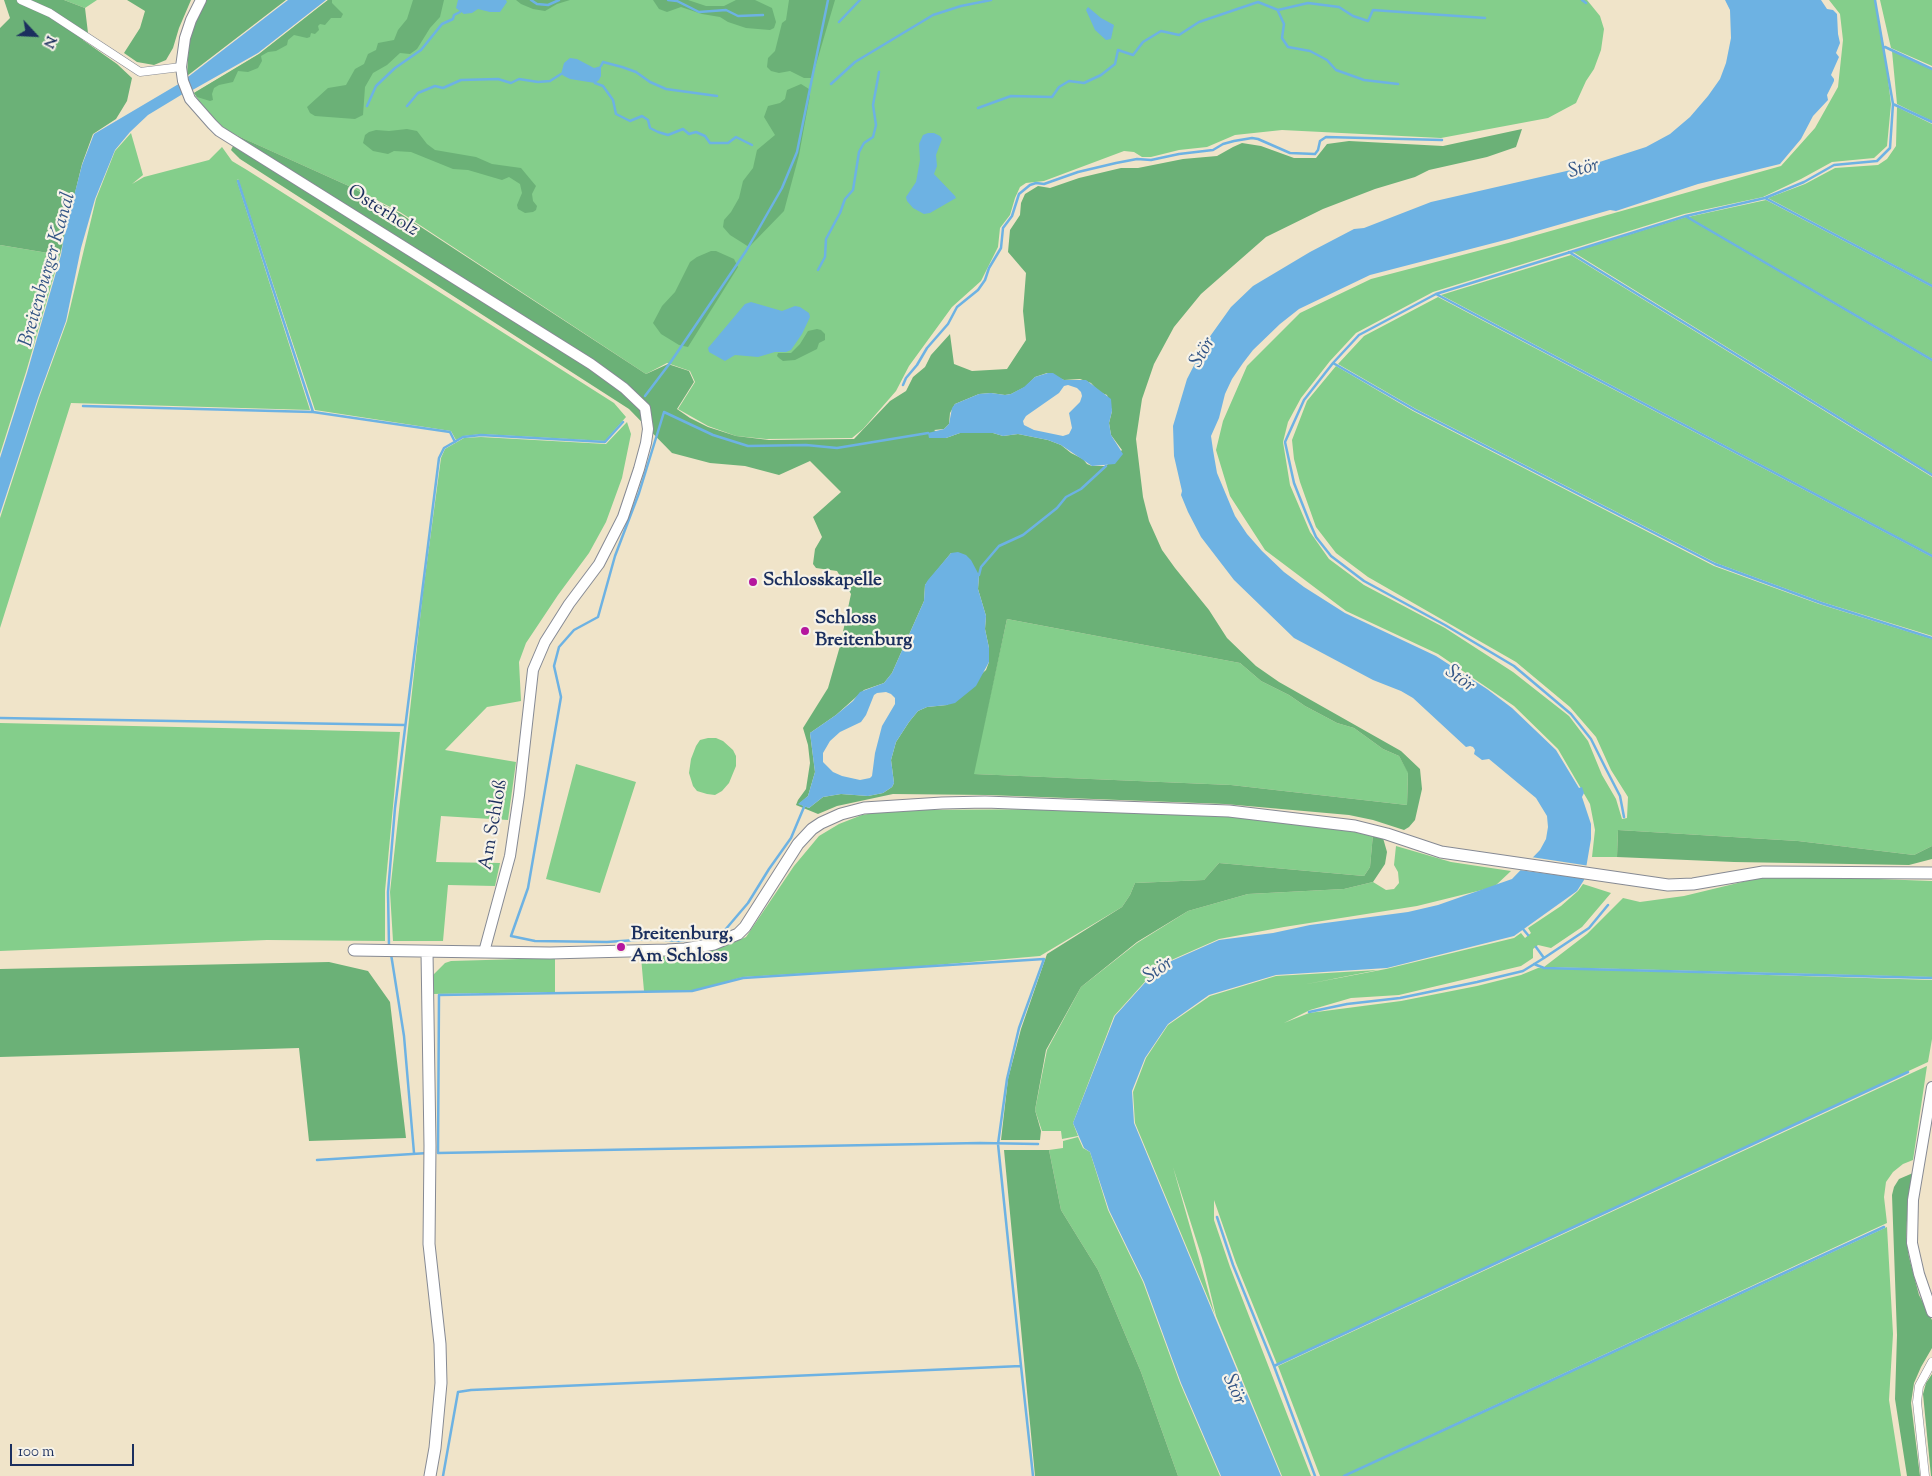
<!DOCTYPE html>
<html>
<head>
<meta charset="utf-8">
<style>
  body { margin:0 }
  #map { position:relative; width:1932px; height:1476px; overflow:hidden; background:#f0e4c9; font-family:"Sorts Mill Goudy",serif }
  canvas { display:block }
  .north { position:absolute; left:10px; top:10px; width:50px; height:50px; -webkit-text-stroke:4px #f7f3e8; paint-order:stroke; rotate:115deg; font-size:14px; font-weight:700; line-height:20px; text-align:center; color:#1b2f5e }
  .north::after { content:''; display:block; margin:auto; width:18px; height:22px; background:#1b2f5e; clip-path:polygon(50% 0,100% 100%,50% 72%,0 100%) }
  .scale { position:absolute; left:10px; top:1444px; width:124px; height:22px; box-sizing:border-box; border:2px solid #1b2f5e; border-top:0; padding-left:6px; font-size:15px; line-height:18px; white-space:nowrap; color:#1b2f5e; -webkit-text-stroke:4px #f7f3e8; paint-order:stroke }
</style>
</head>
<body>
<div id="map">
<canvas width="1932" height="1476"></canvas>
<div class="north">N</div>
<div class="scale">100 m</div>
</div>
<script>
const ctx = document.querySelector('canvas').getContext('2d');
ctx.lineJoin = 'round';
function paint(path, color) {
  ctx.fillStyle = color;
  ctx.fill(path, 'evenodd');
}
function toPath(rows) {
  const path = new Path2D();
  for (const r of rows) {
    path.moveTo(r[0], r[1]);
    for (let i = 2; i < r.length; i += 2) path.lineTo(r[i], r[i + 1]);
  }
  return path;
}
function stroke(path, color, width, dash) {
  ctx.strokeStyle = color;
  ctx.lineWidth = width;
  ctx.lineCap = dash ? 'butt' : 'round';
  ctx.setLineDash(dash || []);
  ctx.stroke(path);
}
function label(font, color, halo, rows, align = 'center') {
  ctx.font = font + ' "Sorts Mill Goudy",serif';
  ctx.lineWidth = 4.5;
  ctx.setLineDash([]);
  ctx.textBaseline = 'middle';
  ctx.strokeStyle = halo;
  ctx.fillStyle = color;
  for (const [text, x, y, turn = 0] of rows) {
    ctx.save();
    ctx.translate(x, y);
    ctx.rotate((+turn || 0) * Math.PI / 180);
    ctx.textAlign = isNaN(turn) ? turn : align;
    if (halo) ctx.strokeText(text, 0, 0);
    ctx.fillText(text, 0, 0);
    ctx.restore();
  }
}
paint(toPath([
  [64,0,97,0,85,8],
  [328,0,1587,0,1600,16,1604,29,1601,50,1594,69,1586,81,1576,103,1548,118,1441,138,1282,130,1235,135,1207,147,1179,150,1151,157,1142,157,1134,152,1124,151,1044,181,1026,183,1020,187,1015,198,1010,215,1000,228,998,247,981,281,952,307,909,366,896,391,863,429,852,438,766,439,736,436,708,426,678,409,695,382,690,371,667,363,646,374,400,212,351,187,229,132,205,111,194,93,259,54],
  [1829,0,1875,0,1884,47,1891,104,1887,146,1874,158,1832,162,1801,179,1763,197,1684,214,1433,292,1356,333,1330,361,1301,398,1288,422,1283,442,1290,485,1310,532,1329,559,1364,585,1445,628,1513,672,1569,716,1588,741,1602,775,1616,799,1622,819,1627,818,1628,797,1611,770,1596,737,1570,707,1516,662,1368,577,1336,553,1316,527,1300,482,1294,459,1292,440,1307,401,1336,366,1413,411,1714,566,1819,604,1932,639,1932,846,1914,855,1798,841,1618,830,1617,857,1592,857,1595,830,1590,804,1558,749,1514,706,1438,654,1346,611,1265,550,1230,496,1216,450,1223,421,1247,366,1300,313,1371,279,1508,243,1781,166,1815,128,1838,87,1843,40,1840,14],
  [1880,0,1932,0,1932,66,1891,48],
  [1892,51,1932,70,1932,121,1897,104],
  [1897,107,1932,124,1932,285,1768,198,1805,184,1835,168,1878,165,1887,159,1896,146],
  [131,133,143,175,132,184,144,177,209,160,222,147,232,161,247,170,614,403,626,417,605,441,481,434,464,436,456,440,451,431,315,410,238,179,237,181,310,410,71,403,0,628,0,518,39,398,67,321,96,199,115,151],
  [1766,200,1932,287,1932,359,1688,217],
  [1686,217,1932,361,1932,474,1573,252],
  [0,245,60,255,26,372,0,454],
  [1571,255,1932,477,1932,555,1441,295],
  [1438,297,1932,557,1932,636,1822,602,1716,563,1416,409,1338,364,1364,336],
  [627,422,631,434,622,478,606,522,589,553,558,595,526,643,519,662,521,701,487,707,445,750,516,762,508,820,441,816,436,862,500,863,495,886,448,885,443,941,393,941,390,892,423,592,441,458,445,449,464,438,481,437,606,444],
  [1007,619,1240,663,1261,681,1289,695,1305,706,1337,723,1354,728,1383,749,1399,756,1408,772,1407,805,1231,785,973,774],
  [0,723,400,732,385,891,385,941,267,940,0,951],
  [708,738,716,738,723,741,733,750,736,756,736,766,729,783,722,791,715,795,707,794,697,791,693,786,689,773,691,759,696,746,700,740],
  [576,764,636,782,600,893,546,879],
  [1106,809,1229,814,1348,827,1373,834,1370,867,1364,876,1219,863,1204,880,1135,883,1130,895,1122,907,1040,956,913,967,743,977,692,991,644,991,641,957,677,956,703,953,730,944,746,937,794,866,819,836,839,824,862,815,891,810],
  [1396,846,1451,862,1511,871,1494,887,1417,906,1284,927,1219,939,1160,965,1114,1016,1073,1123,1078,1136,1062,1139,1061,1131,1042,1131,1035,1110,1047,1050,1081,987,1137,943,1188,911,1248,894,1344,889,1373,882,1386,890,1394,889,1399,883,1398,872,1394,865],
  [1771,875,1932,881,1932,977,1544,967,1587,934,1623,898,1640,902,1684,896],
  [1583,884,1611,893,1582,927,1551,948,1538,945,1533,949,1533,958,1521,966,1399,995,1351,998,1310,1010,1284,1023,1309,1013,1401,1001,1477,986,1521,975,1538,968,1932,980,1932,1039,1928,1062,1277,1364,1236,1263,1214,1200,1214,1220,1230,1267,1311,1476,1282,1476,1216,1316,1202,1258,1173,1167,1215,1315,1135,1123,1133,1092,1146,1058,1168,1025,1210,996,1276,976,1378,970,1302,985,1386,969,1514,938,1521,933,1525,938,1531,933,1528,928,1561,906,1578,891],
  [555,958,555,992,432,994,432,976,445,963,451,961],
  [1927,1066,1913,1160,1903,1164,1893,1172,1886,1182,1884,1197,1887,1223,1343,1476,1320,1476,1278,1366],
  [1078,1137,1083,1148,1090,1152,1108,1210,1143,1282,1180,1383,1220,1476,1178,1476,1141,1372,1098,1270,1061,1210,1049,1150,1063,1148,1063,1141],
  [1887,1227,1893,1334,1889,1400,1901,1476,1345,1476]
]), '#84ce8b');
paint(toPath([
  [4,0,64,0,85,8,88,33,83,40,117,64,132,78,127,101,116,119,93,134,82,164,60,255,0,245,0,28,10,18],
  [127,0,191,0,179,28,173,48,166,60,154,65,137,62,124,53,140,28,145,11],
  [206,0,286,0,187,76,189,39,197,16],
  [328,0,336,0,332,0,332,3,343,14,341,18,331,18,325,25,320,24,318,26,319,30,315,34,311,33,310,37,307,38,294,35,288,40,287,45,276,51,268,52,261,56,262,61,258,68,248,72,238,71,233,82,219,85,214,88,212,94,213,100,210,101,197,97,194,93,259,54],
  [413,0,444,0,440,17,430,28,417,49,410,54,400,53,387,65,373,73,365,87,363,115,355,119,315,116,310,113,307,107,328,88,346,85,355,69,364,64,368,54,376,50,378,43,394,40,398,30,407,19],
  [516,0,570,0,557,4,545,11,533,9,521,4],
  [653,0,688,0,706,6,724,6,736,0,755,0,772,8,776,22,774,28,770,30,746,28,728,22,720,17,702,14,681,7,667,12,659,9],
  [789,0,835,0,812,78,804,78,790,71,779,73,771,71,767,67,768,58,775,51,782,23,786,20],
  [801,84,809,89,810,95,799,155,784,211,749,247,730,235,723,227,724,220,731,212,739,198,743,181,753,168,757,150,775,135,764,117,768,106,780,103,785,99,787,90],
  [407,129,417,131,427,144,435,150,476,157,492,164,521,168,536,186,532,194,533,201,537,206,536,210,533,212,525,213,518,209,517,205,522,193,520,184,509,177,502,180,468,170,453,169,411,152,394,151,388,154,373,151,363,143,365,135,369,132,376,130,389,131],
  [1522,129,1516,147,1487,157,1429,170,1415,177,1375,189,1323,209,1266,237,1201,294,1174,327,1154,364,1142,399,1136,439,1143,497,1149,521,1162,550,1175,568,1209,610,1227,638,1256,666,1279,682,1401,751,1420,769,1422,789,1415,820,1409,827,1404,830,1373,820,1349,815,1225,804,988,795,893,794,837,806,818,814,796,805,798,800,806,789,810,763,808,745,803,728,828,688,840,646,851,594,837,571,816,568,813,564,815,549,822,537,813,517,841,492,810,461,779,475,745,466,710,463,672,453,629,409,240,159,231,150,238,136,351,187,401,214,646,374,668,364,689,371,694,382,677,409,690,418,708,427,736,436,769,440,854,439,890,401,906,391,913,377,925,367,931,355,950,334,954,364,972,371,1007,369,1026,340,1023,311,1026,273,1008,252,1010,230,1020,215,1021,203,1025,194,1038,186,1050,188,1079,178,1121,168,1138,168,1183,159,1217,156,1233,147,1242,143,1261,146,1294,158,1316,158,1327,144,1349,141,1443,146],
  [1047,373,1064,380,1080,379,1091,383,1099,392,1107,395,1112,411,1109,423,1111,435,1122,450,1106,466,1092,466,1087,464,1083,459,1071,453,1061,445,1048,440,1018,434,1003,436,993,433,960,433,946,438,934,430,944,429,949,424,950,413,955,404,979,394,991,393,1005,395,1011,394,1025,387,1035,377],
  [951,553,979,575,978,589,986,616,985,629,989,648,989,662,986,670,947,705,927,707,918,711,909,722,896,742,891,760,894,783,892,787,883,793,868,796,841,794,823,797,809,808,799,804,808,796,815,772,810,733,836,715,864,690,884,683,892,673,924,601,925,585],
  [1007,619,1240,663,1261,681,1289,695,1305,706,1337,723,1354,728,1383,749,1399,756,1408,773,1407,805,1231,785,974,774],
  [711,251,716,251,734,259,738,267,688,347,679,345,661,334,653,323,662,306,675,292,690,262,697,257],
  [817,329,821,330,825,334,825,340,819,343,817,349,795,360,783,361,779,358,777,356,778,353,791,353,800,344,808,331],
  [1618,830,1798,841,1914,855,1932,846,1932,859,1909,865,1734,862,1617,857],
  [1373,834,1383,838,1387,852,1385,864,1373,882,1344,889,1248,894,1188,911,1137,942,1081,987,1046,1050,1035,1110,1041,1131,1040,1140,1001,1140,1008,1079,1021,1029,1047,954,1122,907,1130,895,1135,883,1204,880,1219,863,1364,876,1370,867],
  [329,962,368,971,390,1002,406,1138,309,1141,299,1048,0,1057,0,969],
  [1004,1150,1049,1150,1061,1210,1098,1270,1141,1372,1178,1476,1035,1476],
  [1913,1173,1908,1202,1906,1238,1909,1257,1919,1295,1932,1320,1932,1348,1921,1367,1914,1383,1911,1403,1920,1476,1907,1476,1895,1399,1897,1335,1892,1195,1894,1187,1899,1179],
  [1932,1374,1932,1476,1931,1476,1923,1394,1926,1383]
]), '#6bb177');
paint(toPath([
  [288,0,326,0,258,53,189,92,184,80],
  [458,0,506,0,507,2,500,12,490,12,478,9,472,13,464,14,456,8],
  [1725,0,1821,0,1827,9,1833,10,1837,14,1838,34,1840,43,1836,53,1839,57,1831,75,1834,79,1834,81,1827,95,1828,100,1813,116,1801,139,1780,164,1698,184,1616,211,1610,210,1509,239,1370,275,1299,309,1280,324,1253,350,1243,363,1232,379,1225,394,1219,418,1211,436,1213,450,1217,473,1235,516,1247,534,1262,551,1284,572,1304,587,1345,613,1436,656,1487,689,1512,708,1556,750,1579,788,1582,787,1584,793,1582,797,1591,824,1591,839,1584,880,1577,891,1514,936,1387,968,1276,975,1209,995,1168,1024,1145,1058,1132,1091,1134,1123,1281,1476,1221,1476,1181,1383,1144,1282,1109,1210,1090,1152,1084,1148,1073,1123,1115,1016,1160,966,1219,940,1273,933,1310,925,1408,912,1438,905,1512,879,1540,850,1546,839,1548,827,1547,816,1536,798,1489,759,1482,760,1474,754,1475,750,1473,747,1470,746,1466,747,1413,698,1401,691,1373,680,1294,638,1234,580,1201,537,1188,512,1181,495,1182,491,1174,456,1173,426,1187,379,1206,342,1231,307,1253,286,1310,252,1354,229,1364,228,1431,202,1584,167,1646,147,1670,134,1690,117,1708,96,1720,79,1726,63,1731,38,1730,10],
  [1088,7,1101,18,1114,25,1111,39,1106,40,1095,30,1086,10],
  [570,58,577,59,594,68,601,66,601,76,599,80,595,83,570,79,564,76,561,74,564,63],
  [182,82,186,92,148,115,130,132,115,150,95,199,81,248,66,321,38,398,0,514,0,458,27,373,61,255,65,231,82,165,94,134],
  [928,133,934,133,940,136,942,139,936,155,937,166,934,174,955,196,956,198,930,213,924,214,913,208,907,201,906,197,916,182,920,160,919,144,923,135],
  [751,302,782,311,795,306,800,307,809,313,810,317,802,334,791,350,786,352,775,352,758,357,735,355,725,361,709,352,708,348,745,304],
  [1048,373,1053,373,1064,380,1086,380,1111,399,1112,411,1109,423,1111,435,1123,454,1115,464,1092,466,1061,445,1048,440,1018,434,1003,436,993,433,960,433,946,438,929,438,928,433,944,429,949,424,952,408,955,404,979,394,991,393,1005,395,1011,394,1024,387,1035,377],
  [1068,385,1077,388,1081,392,1082,396,1080,402,1069,413,1072,428,1069,434,1063,436,1034,430,1024,425,1023,421,1026,416,1059,393,1064,386],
  [958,552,966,555,971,560,979,575,978,589,986,616,985,629,989,648,989,662,976,686,955,703,947,705,927,707,918,711,909,722,896,742,891,760,894,783,892,787,883,793,868,796,841,794,823,797,809,808,798,804,808,796,815,772,810,733,836,715,853,701,860,692,884,683,892,673,924,601,925,585,928,580,951,553],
  [886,692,891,694,895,698,895,704,882,726,875,753,872,776,870,778,860,780,842,776,833,772,823,762,823,753,830,741,840,732,861,722,866,715,874,695,877,693]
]), '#6db2e3');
paint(toPath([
  [1531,857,1590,866,1587,879,1519,870]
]), '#f0e4c9');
stroke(toPath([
  [531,0,537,4,548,5,559,0],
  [668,0,677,1,699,12,726,10,738,16,763,15],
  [1582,0,1586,3],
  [1278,11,1284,24,1282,38,1288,47,1310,51,1327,60,1336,70,1364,80,1398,84],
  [839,22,860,0],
  [1885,47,1932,69],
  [601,66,603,62,622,67,636,72,650,82,666,89,717,96],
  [595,83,603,86,613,100,616,114,630,121,642,116,648,120,650,128,658,132,668,135,683,129,689,134,696,132,705,136,710,143,728,143,736,137,752,145],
  [831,84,855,62,933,15,961,6,991,0],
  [1893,104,1932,122],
  [367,106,376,86,395,68,421,50,442,24,453,19,454,15,460,12],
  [407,106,418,93,435,86,443,88,461,80,498,79,511,83,519,79,538,82,550,81,561,74],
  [978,108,1011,96,1052,97,1059,87,1069,81,1084,83,1101,75,1115,64,1118,50,1133,55,1143,42,1161,31,1179,35,1199,22,1258,2,1278,10,1308,3,1339,7,1353,16,1368,21,1373,10,1485,18],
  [238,181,313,412],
  [1765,198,1932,286],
  [1687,217,1932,360],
  [1569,252,1932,475],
  [818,270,825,257,826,239,840,213,845,199,853,190,859,152,864,143,873,137,876,125,873,105,879,72],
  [1436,294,1932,556],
  [1333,363,1415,410,1715,564,1821,603,1932,638],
  [903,385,906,378,917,365,927,348,948,324,957,307,978,290,985,280,989,268,1001,248,1003,228,1012,216,1019,194,1030,185,1036,183,1044,184,1078,172,1116,163,1137,159,1151,160,1179,154,1213,150,1223,144,1234,141,1252,138,1258,139,1290,153,1315,154,1318,150,1320,141,1326,137,1442,140],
  [645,396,670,363,746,251,782,188,797,152,828,0],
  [83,406,313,412,450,432,455,442],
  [979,575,981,567,999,546,1023,535,1057,508,1066,497,1081,489,1106,466],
  [0,718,405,725],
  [804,807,791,838,769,869,748,903,725,930,699,938,679,941,651,939,607,942,535,941,511,936,528,888,561,697,554,666,559,647,574,630,598,617,615,556,639,493,664,412,713,435,748,446,806,445,837,448,928,433],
  [1624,817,1620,796,1606,769,1591,739,1571,714,1514,666,1445,625,1364,581,1331,556,1316,537,1309,521,1294,483,1285,442,1304,400,1333,363,1359,335,1436,294,1686,216,1765,198,1804,182,1834,165,1877,161,1890,148,1893,104,1875,0],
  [1523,929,1528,935],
  [389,946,388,892,395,808,439,458,444,448,463,437,481,435,605,442,623,422],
  [1536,947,1544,958,1589,928,1608,905],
  [391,954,404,1036,414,1153],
  [1534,964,1544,968,1932,978],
  [1309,1012,1347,1004,1400,998,1477,982,1523,971,1544,958],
  [438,1153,439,995,692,991,743,978,1044,959,1019,1028,1007,1079,998,1144,1021,1366,471,1390,458,1392,443,1476],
  [438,1153,980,1143,1038,1144],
  [317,1160,428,1153],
  [1217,1217,1233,1265,1274,1366,1315,1476],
  [1021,1366,1033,1476],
  [1274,1366,1908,1072],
  [1344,1476,1884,1227]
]), '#6db2e3', 2.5);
const minor = toPath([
  [21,0,50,13,140,72,181,67],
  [1925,1476,1917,1402,1919,1386,1932,1362]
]);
const tertiary = toPath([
  [201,0,191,20,185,38,181,67,183,81,190,99,212,124,219,131,591,364,624,388,645,408,648,429,646,443,639,469,623,517,599,564,569,604,545,642,533,670,519,795,510,856,484,952],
  [1932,1087,1913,1200,1912,1243,1919,1274,1932,1312]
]);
const secondary = toPath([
  [354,950,550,953,667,950,685,949,714,944,738,934,745,927,798,844,812,829,821,823,841,814,864,808,942,803,985,802,1229,811,1355,826,1387,834,1441,852,1668,885,1693,884,1763,872,1932,873],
  [427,952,430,1146,429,1244,440,1344,441,1383,435,1448,430,1476]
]);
stroke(minor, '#868a94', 9);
stroke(tertiary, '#868a94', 12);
stroke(secondary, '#868a94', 13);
stroke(minor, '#fff', 8);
stroke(tertiary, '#fff', 10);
stroke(secondary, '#fff', 11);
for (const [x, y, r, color] of [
  [753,582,5,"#b5179e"],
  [805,631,5,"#b5179e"],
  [621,947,5,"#b5179e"]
]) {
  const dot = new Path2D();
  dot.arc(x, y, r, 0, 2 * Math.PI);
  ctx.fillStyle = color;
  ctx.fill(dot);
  stroke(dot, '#f7f3e8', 2);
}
label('19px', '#1b2f5e', '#f7f3e8', [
  ["Osterholz",382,212,32],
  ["Am Schloß",495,825,-80]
]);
label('bold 19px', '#1b2f5e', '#f7f3e8', [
  ["Schlosskapelle",763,582],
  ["Schloss",815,620],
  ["Breitenburg",815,642],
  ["Breitenburg,",631,936],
  ["Am Schloss",631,958]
], 'left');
label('italic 20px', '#345686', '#f7f3e8', [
  ["Stör",1584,170,-14],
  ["Breitenburger Kanal",49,270,-74],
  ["Stör",1204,353,-60],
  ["Stör",1459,680,36],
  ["Stör",1159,971,-35],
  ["Stör",1233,1390,66]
]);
</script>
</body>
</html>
